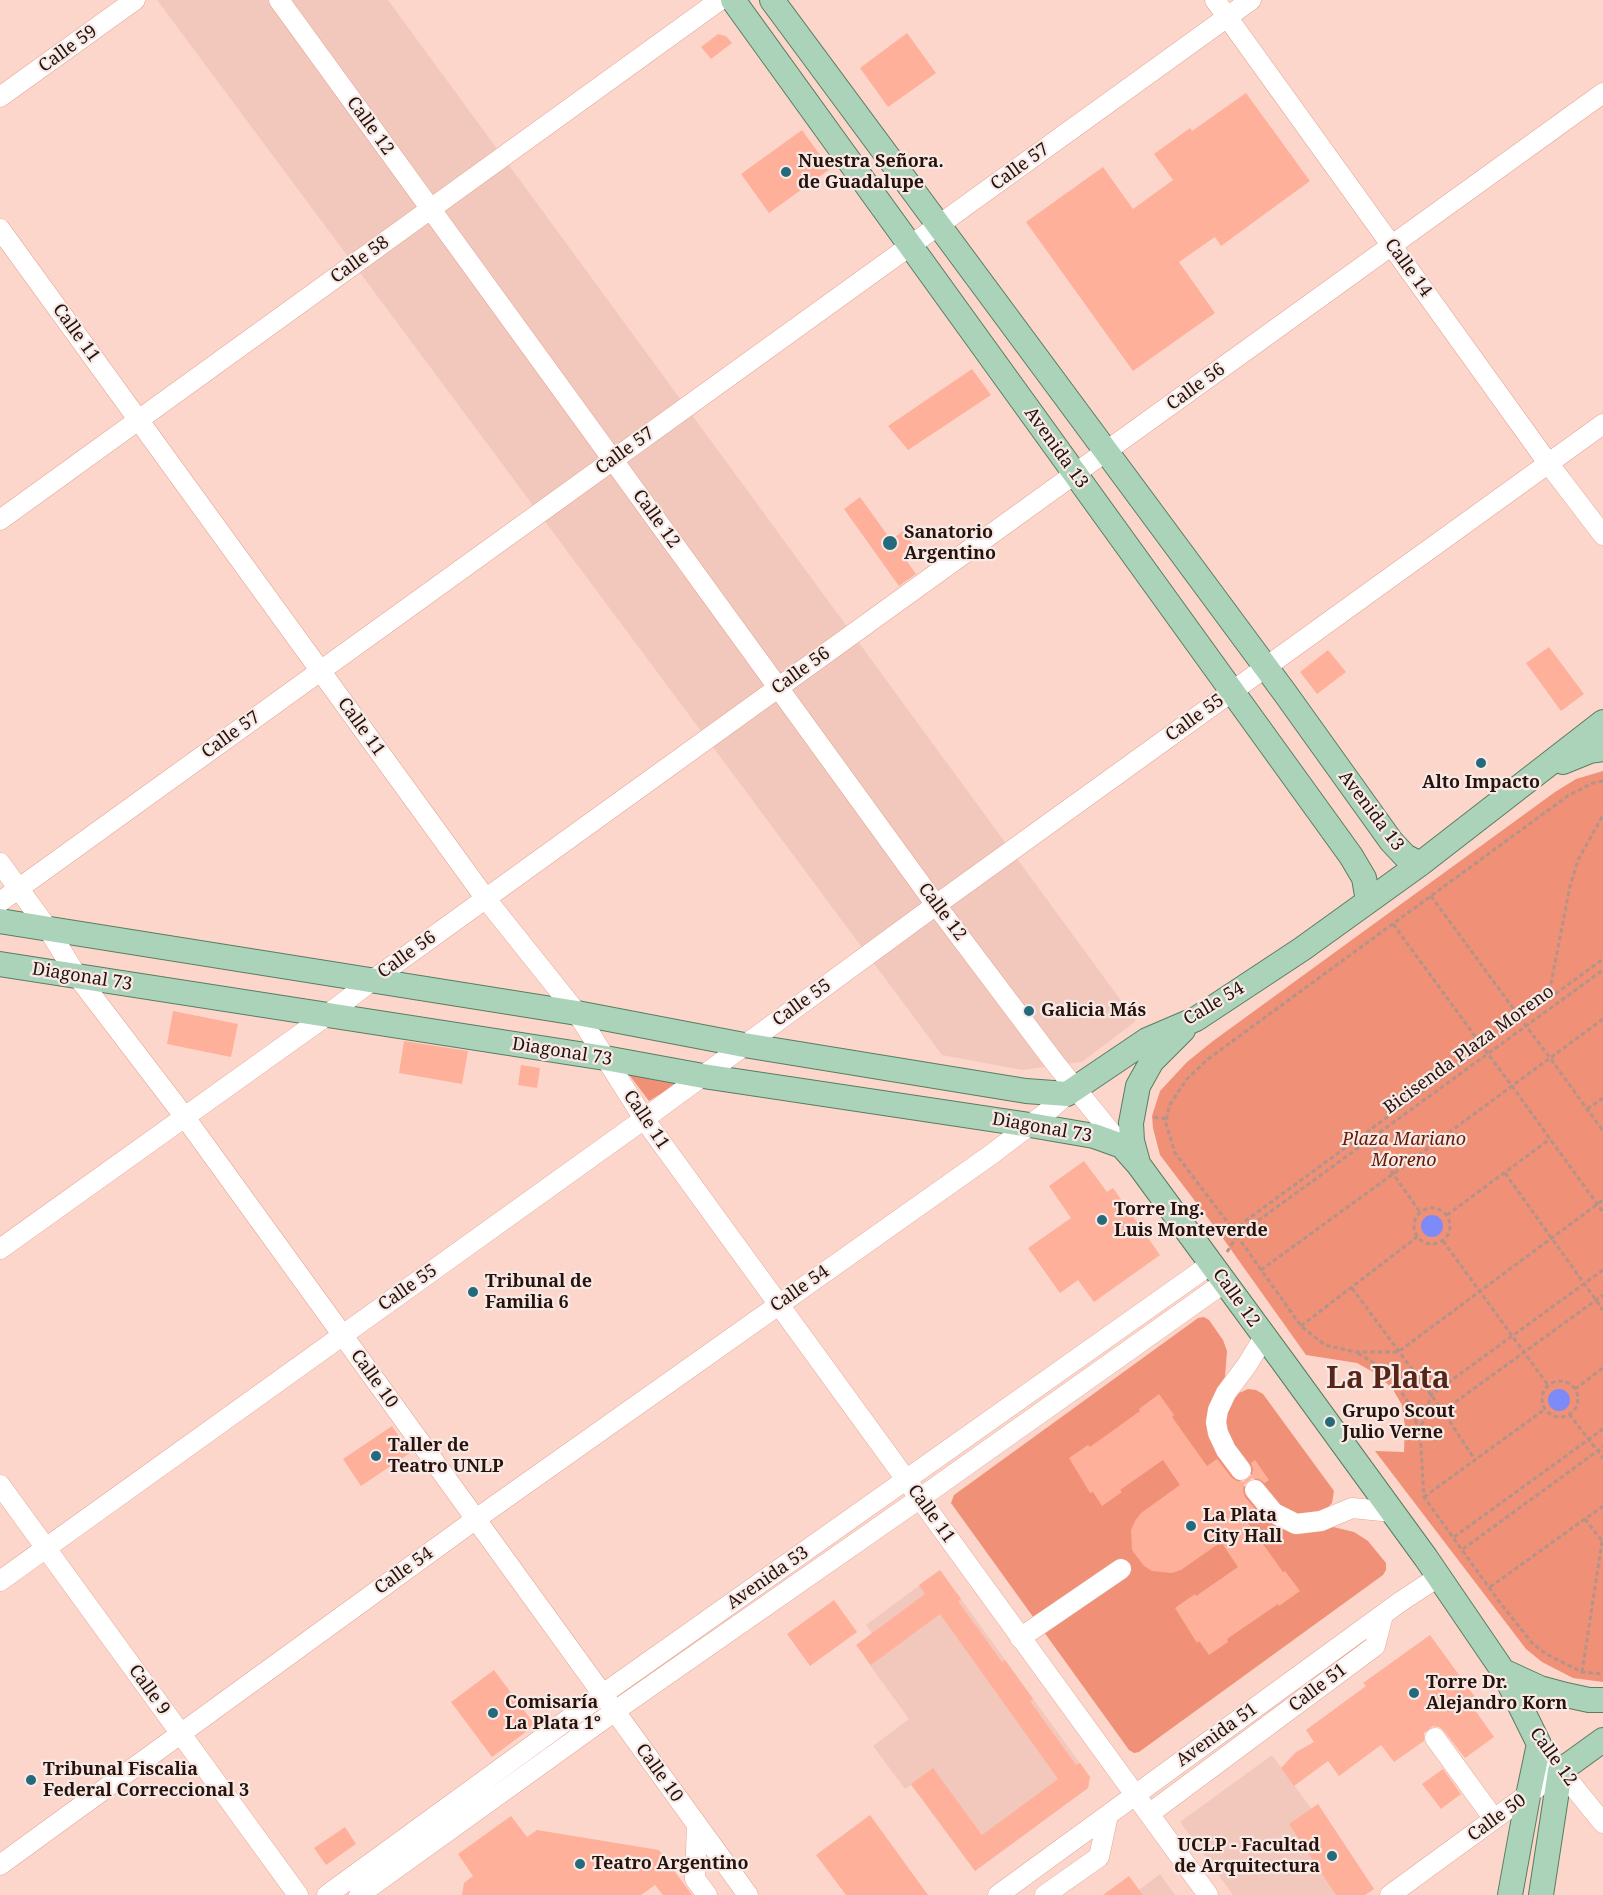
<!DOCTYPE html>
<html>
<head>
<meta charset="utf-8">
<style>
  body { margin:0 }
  canvas { display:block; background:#fdd6cb }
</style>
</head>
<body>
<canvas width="1603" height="1895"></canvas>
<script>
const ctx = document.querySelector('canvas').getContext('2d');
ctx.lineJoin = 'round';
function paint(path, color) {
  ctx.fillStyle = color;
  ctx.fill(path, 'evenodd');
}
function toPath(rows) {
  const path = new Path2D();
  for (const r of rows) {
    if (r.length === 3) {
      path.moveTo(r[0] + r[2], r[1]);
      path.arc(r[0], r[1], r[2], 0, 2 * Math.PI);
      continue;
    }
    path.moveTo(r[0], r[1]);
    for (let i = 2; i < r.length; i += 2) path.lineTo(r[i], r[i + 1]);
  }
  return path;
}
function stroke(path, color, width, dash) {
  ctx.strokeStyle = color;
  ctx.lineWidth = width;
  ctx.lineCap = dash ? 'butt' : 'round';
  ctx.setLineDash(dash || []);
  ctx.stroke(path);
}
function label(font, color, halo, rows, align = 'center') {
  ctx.font = font + ' "Noto Serif",serif';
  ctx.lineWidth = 4.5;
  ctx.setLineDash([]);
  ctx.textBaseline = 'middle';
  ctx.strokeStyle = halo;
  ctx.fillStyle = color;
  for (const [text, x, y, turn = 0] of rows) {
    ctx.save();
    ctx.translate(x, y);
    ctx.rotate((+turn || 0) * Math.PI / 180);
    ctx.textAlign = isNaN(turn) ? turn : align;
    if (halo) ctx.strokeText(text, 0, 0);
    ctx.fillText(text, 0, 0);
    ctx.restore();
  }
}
paint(toPath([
  [157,0,388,0,1136,1021,1082,1062,1022,1070,942,1055],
  [940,1570,1090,1777,1088,1788,975,1871,911,1785,905,1789,873,1746,909,1719,864,1657,880,1645,866,1625],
  [1272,1755,1364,1881,1345,1895,1233,1895,1180,1822],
  [1160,1874,1175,1895,1143,1895,1139,1890]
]), '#f3c8bc');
paint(toPath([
  [1603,771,1603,1682,1573,1678,1542,1662,1526,1649,1375,1451,1404,1452,1405,1427,1402,1405,1392,1388,1375,1373,1357,1363,1306,1355,1217,1230,1160,1155,1153,1128,1152,1116,1160,1091,1187,1062,1213,1041,1555,792,1576,779],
  [627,1072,678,1083,649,1101],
  [1204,1317,1209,1320,1223,1340,1227,1351,1225,1377,1218,1389,1235,1474,1272,1522,1281,1527,1295,1530,1329,1526,1354,1532,1368,1541,1386,1563,1386,1570,1383,1575,1139,1752,1134,1753,1129,1750,951,1503,954,1495,1198,1318],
  [1248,1389,1256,1390,1263,1394,1334,1491,1332,1503,1326,1509,1315,1514,1297,1515,1269,1499,1230,1445,1225,1433,1226,1412,1232,1396]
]), '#f09076');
paint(toPath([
  [1432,1226,11],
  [1559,1400,11]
]), '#7c8bf7');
paint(toPath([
  [907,33,936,73,888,107,860,68],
  [718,34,726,36,732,43,711,59,701,47],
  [1246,93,1310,181,1221,246,1215,237,1179,262,1215,313,1133,371,1026,222,1103,167,1133,209,1173,180,1154,154,1190,128,1192,131],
  [802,130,830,169,769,213,741,174],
  [972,369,991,395,908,450,888,426],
  [860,497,891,540,903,531,914,546,902,554,916,574,899,586,844,509],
  [1549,647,1584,694,1561,711,1526,663],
  [1328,650,1346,672,1317,694,1300,672],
  [173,1011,238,1024,231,1057,167,1044],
  [404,1041,468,1051,462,1084,399,1073],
  [521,1065,540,1068,537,1088,518,1085],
  [1084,1161,1107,1192,1113,1188,1160,1255,1094,1302,1078,1280,1060,1293,1028,1248,1071,1218,1049,1186],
  [1159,1394,1174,1415,1172,1417,1207,1466,1217,1459,1232,1478,1237,1481,1243,1482,1252,1475,1253,1469,1251,1463,1255,1460,1269,1480,1265,1483,1259,1479,1252,1478,1244,1485,1243,1491,1245,1497,1260,1515,1248,1523,1283,1572,1285,1571,1300,1591,1279,1606,1278,1604,1227,1639,1228,1642,1209,1655,1199,1641,1197,1643,1175,1608,1195,1594,1196,1596,1238,1567,1221,1542,1181,1570,1172,1573,1152,1571,1144,1566,1132,1550,1131,1530,1135,1521,1141,1513,1180,1485,1163,1460,1120,1490,1122,1492,1102,1506,1093,1492,1090,1493,1069,1458,1088,1445,1090,1447,1140,1411,1139,1409],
  [392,1426,410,1453,361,1486,343,1459],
  [940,1570,961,1599,958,1601,1002,1662,1005,1660,1033,1699,1030,1701,1076,1765,1080,1763,1090,1777,1088,1788,975,1871,911,1784,933,1768,982,1835,1058,1779,940,1614,871,1665,856,1645,925,1594,919,1585],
  [834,1600,857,1632,810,1666,787,1634],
  [1430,1635,1478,1701,1472,1706,1494,1737,1465,1758,1444,1731,1439,1727,1433,1726,1424,1733,1424,1741,1394,1762,1381,1745,1339,1776,1328,1761,1294,1786,1281,1768,1296,1752,1314,1742,1306,1730,1366,1686,1363,1683],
  [494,1670,535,1725,492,1757,451,1702],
  [1443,1769,1461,1794,1441,1809,1422,1784],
  [1318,1804,1374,1889,1365,1895,1336,1895,1289,1824],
  [870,1815,928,1895,846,1895,816,1855],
  [511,1816,527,1837,537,1830,659,1850,692,1895,663,1895,655,1885,641,1895,462,1895,464,1883,473,1876,458,1854],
  [345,1827,356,1844,326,1865,314,1848],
  [1129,1876,1143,1895,1103,1895]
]), '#feb09b');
const minor = toPath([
  [279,0,936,905,1055,1063,1122,1146],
  [1215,0,1548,463,1603,535],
  [0,97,135,0],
  [0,229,486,899,577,1013,644,1119,1208,1895],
  [0,520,720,0],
  [0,863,48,929,77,976,184,1116,748,1895],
  [0,902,1251,0],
  [0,1249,326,1016,370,982,1603,93],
  [1241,1470,1226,1450,1218,1433,1216,1422,1218,1410,1226,1393,1247,1365,1264,1337],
  [0,1485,298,1895],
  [1255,1490,1274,1513,1296,1524,1321,1521,1352,1508,1392,1512],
  [0,1581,644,1119,936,905,1603,424],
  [1020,1638,1121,1569],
  [1435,1738,1494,1819],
  [1539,1744,1603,1823],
  [1149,1814,1375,1646,1383,1615],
  [697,1825,695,1879,707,1895],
  [0,1865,476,1519,992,1154,1047,1112,1067,1094],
  [327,1895,603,1694,1211,1264],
  [359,1895,615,1711,919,1499,1225,1282],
  [998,1895,1400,1602,1438,1577],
  [1045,1895,1099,1857,1108,1815],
  [1390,1895,1560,1771]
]);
const major = toPath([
  [733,0,1351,856,1364,878,1368,901],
  [772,0,1285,693,1391,841,1405,856,1420,864],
  [1563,762,1590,751,1603,749],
  [0,921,577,1013,744,1045,1026,1091,1067,1094,1147,1040,1196,1019,1302,949,1420,864,1603,722],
  [0,964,605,1058,703,1076,1030,1125,1094,1136,1122,1146,1138,1164,1287,1367,1426,1558,1503,1671,1539,1744,1528,1796,1510,1895],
  [1138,1163,1132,1141,1131,1123,1138,1086,1152,1061,1183,1030],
  [1503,1671,1540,1688,1566,1695,1589,1700,1603,1700],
  [1541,1895,1560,1771,1603,1740]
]);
stroke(minor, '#e4a696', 21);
stroke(major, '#597d5f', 26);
stroke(toPath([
  [1603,781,1593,783,1569,795,1208,1059,1187,1079,1178,1092,1169,1106,1166,1123,1175,1153,1228,1223,1301,1326,1325,1345,1356,1352,1398,1352,1603,1200],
  [1431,896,1521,1019,1603,959],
  [1548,999,1570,886,1578,860,1603,815],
  [1603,1019,1550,1058,1603,1131],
  [1587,1109,1603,1098],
  [1154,1117,1167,1119],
  [1365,1134,1420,1212],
  [1505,1173,1603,1310],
  [1432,1226,18],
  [1447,1215,1550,1139],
  [1233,1230,1483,1047,1393,924],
  [1443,1241,1548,1385],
  [1227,1252,1237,1236,1603,970],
  [1261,1270,1393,1174,1512,1086,1550,1058,1521,1019,1483,1047,1488,1054,1512,1086,1550,1139,1603,1212],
  [1603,1270,1431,1395,1420,1431,1424,1497,1498,1600,1532,1643,1546,1654,1582,1672,1603,1674],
  [1352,1288,1443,1411,1475,1460],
  [1301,1326,1417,1237],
  [1358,1353,1380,1367,1397,1385,1410,1405,1419,1430],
  [1560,1399,18],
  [1575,1389,1603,1368],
  [1443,1411,1603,1295],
  [1569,1414,1603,1458],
  [1424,1497,1545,1409],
  [1585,1519,1602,1541],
  [1454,1537,1603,1429],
  [1463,1549,1603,1447],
  [1490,1587,1603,1506],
  [1582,1672,1602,1542]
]), '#b4938a', 3, [4.5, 3]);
stroke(minor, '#fff', 20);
stroke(major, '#abd3ba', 24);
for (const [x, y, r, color] of [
  [786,172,6,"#256a7a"],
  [890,543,8,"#256a7a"],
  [1481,763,6,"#256a7a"],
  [1029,1011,6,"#256a7a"],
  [1102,1220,6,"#256a7a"],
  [473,1292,6,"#256a7a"],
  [1330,1422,6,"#256a7a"],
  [376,1456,6,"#256a7a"],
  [1191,1526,6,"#256a7a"],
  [1414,1693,6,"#256a7a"],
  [493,1713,6,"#256a7a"],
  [31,1780,6,"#256a7a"],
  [1332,1856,6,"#256a7a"],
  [580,1864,6,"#256a7a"]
]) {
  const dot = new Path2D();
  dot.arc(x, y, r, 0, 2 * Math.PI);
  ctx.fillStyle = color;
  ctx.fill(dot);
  stroke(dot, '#f7eae6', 2);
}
label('18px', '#28120c', '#f7eae6', [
  ["Calle 59",68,49,-36],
  ["Calle 12",370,126,54],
  ["Calle 57",1020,167,-36],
  ["Calle 58",360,260,-36],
  ["Calle 14",1408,268,54],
  ["Calle 11",76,333,54],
  ["Calle 56",1196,387,-36],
  ["Avenida 13",1056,448,54],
  ["Calle 57",625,451,-36],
  ["Calle 12",656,519,54],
  ["Calle 56",801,671,-36],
  ["Calle 55",1195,718,-36],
  ["Calle 11",361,727,54],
  ["Calle 57",231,735,-36],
  ["Avenida 13",1371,811,53],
  ["Calle 12",942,912,53],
  ["Calle 56",407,955,-36],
  ["Diagonal 73",82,977,9],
  ["Calle 55",802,1003,-36],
  ["Calle 54",1214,1004,-31],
  ["Bicisenda Plaza Moreno",1469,1050,-36],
  ["Diagonal 73",562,1052,9],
  ["Calle 11",646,1120,56],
  ["Diagonal 73",1042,1128,10],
  ["Calle 55",408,1288,-35],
  ["Calle 54",800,1289,-35],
  ["Calle 12",1236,1298,54],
  ["Calle 10",374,1379,54],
  ["Calle 11",931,1514,54],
  ["Calle 54",404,1571,-36],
  ["Avenida 53",768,1578,-35],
  ["Calle 51",1318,1688,-37],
  ["Calle 9",149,1690,54],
  ["Avenida 51",1217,1735,-36],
  ["Calle 12",1553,1757,54],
  ["Calle 10",659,1773,54],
  ["Calle 50",1497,1818,-36]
]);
label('bold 18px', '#28120c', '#f7eae6', [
  ["Nuestra Señora.",798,162],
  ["de Guadalupe",798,183],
  ["Sanatorio",904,533],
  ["Argentino",904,554],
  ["Alto Impacto",1481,783,"center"],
  ["Galicia Más",1041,1011],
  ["Torre Ing.",1114,1210],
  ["Luis Monteverde",1114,1231],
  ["Tribunal de",485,1282],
  ["Familia 6",485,1303],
  ["Grupo Scout",1342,1412],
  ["Julio Verne",1342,1433],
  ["Taller de",388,1446],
  ["Teatro UNLP",388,1467],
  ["La Plata",1203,1516],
  ["City Hall",1203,1537],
  ["Torre Dr.",1426,1683],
  ["Alejandro Korn",1426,1704],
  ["Comisaría",505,1703],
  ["La Plata 1°",505,1724],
  ["Tribunal Fiscalia",43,1770],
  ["Federal Correccional 3",43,1791],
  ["UCLP - Facultad",1320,1846,"right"],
  ["de Arquitectura",1320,1867,"right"],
  ["Teatro Argentino",592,1864]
], 'left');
label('italic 18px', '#671903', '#f7eae6', [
  ["Plaza Mariano",1404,1140],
  ["Moreno",1404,1161]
]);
label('bold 30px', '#562518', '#f7eae6', [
  ["La Plata",1388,1379]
]);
</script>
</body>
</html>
